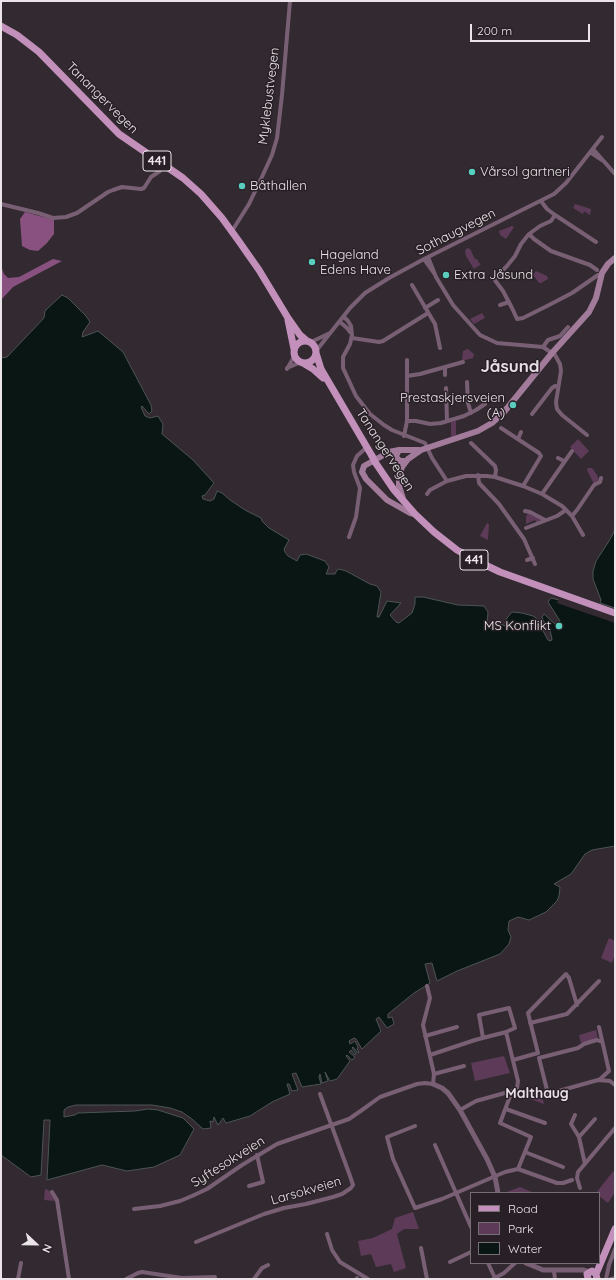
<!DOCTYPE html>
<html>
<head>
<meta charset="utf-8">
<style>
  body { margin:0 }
  #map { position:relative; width:616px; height:1280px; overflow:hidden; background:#322a30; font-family:Quicksand,sans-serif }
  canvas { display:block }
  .frame { position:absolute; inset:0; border:2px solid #ebe5e9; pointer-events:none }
  .legend { position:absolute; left:470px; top:1192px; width:130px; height:72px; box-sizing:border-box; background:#282026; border:1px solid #766f74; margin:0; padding:5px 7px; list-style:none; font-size:12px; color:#ebe5e9 }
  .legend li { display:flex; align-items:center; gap:8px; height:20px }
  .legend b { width:20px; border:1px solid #766f74 }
  .north { position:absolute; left:16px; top:1224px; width:40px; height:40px; -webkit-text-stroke:3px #282026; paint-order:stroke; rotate:112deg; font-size:11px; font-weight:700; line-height:16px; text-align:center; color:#ebe5e9 }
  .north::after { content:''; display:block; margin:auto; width:14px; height:18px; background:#ebe5e9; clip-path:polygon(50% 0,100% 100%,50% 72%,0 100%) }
  .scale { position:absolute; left:470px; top:24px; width:120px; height:18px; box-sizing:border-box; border:2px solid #ebe5e9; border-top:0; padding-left:5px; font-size:12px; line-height:14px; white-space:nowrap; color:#ebe5e9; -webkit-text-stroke:3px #282026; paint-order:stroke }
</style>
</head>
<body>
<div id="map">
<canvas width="616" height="1280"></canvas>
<div class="frame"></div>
<ul class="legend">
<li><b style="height:5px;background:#c290ba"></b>Road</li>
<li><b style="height:11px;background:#5d3b58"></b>Park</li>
<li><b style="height:11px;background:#091614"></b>Water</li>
</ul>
<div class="north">N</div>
<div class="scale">200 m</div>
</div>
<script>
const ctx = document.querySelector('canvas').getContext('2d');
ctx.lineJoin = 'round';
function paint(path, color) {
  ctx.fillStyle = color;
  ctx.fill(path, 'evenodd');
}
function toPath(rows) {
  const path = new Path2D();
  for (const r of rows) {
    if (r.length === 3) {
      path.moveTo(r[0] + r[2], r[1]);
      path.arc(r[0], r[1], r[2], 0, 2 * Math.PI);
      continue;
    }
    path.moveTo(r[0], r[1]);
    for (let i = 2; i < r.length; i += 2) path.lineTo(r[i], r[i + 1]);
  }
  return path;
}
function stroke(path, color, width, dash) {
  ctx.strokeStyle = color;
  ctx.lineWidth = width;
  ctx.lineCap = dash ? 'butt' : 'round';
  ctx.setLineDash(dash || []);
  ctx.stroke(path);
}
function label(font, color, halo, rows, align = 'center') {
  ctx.font = font + ' Quicksand,sans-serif';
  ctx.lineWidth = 3;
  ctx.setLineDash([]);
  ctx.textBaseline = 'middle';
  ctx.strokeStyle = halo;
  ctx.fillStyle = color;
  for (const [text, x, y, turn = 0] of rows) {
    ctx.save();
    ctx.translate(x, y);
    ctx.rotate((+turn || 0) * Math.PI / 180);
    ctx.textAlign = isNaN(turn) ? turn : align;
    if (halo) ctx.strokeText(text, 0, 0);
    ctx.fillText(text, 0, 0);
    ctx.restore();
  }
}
paint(toPath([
  [575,204,591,209,590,215,584,211,583,214,573,208],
  [512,226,514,227,506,239,500,235,499,231],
  [467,248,470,249,475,259,478,260,478,262,481,264,474,269,466,256,465,251],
  [536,271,547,276,548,279,541,283,539,283,533,275],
  [482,313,485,318,474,324,470,319],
  [468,349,474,354,473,358,462,361,463,351],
  [456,421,456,435,451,437,451,422],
  [578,439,589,451,581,459,570,447],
  [588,468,592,468,597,475,599,481,594,484,587,470],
  [528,513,539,518,540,520,539,522,537,523,535,520,526,524,526,517],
  [487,523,489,524,488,540,480,536],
  [609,938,615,941,615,954,612,963,601,958],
  [596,1030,598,1039,581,1043,579,1035],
  [504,1056,510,1073,475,1081,471,1063],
  [540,1090,544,1104,522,1096,523,1094],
  [615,1169,615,1192,608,1203,599,1196,599,1193,596,1193],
  [520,1187,534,1193,504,1193],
  [45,1189,48,1190,51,1193,56,1201,44,1200],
  [413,1212,419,1229,404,1229,397,1234,406,1268,394,1272,391,1264,376,1267,371,1254,361,1256,358,1241,373,1238,392,1229,395,1218]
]), '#5d3b58');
paint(toPath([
  [25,212,54,220,54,234,47,243,38,251,30,250,22,246,20,219],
  [53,259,62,261,13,287,1,300,1,266,4,274,8,278,19,277]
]), '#885180');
const water = toPath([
  [62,295,68,298,86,316,90,322,83,332,82,337,98,331,123,352,151,405,152,411,149,414,142,406,141,407,145,416,150,418,158,416,163,424,162,434,193,460,214,483,205,495,202,496,203,499,210,501,214,499,217,491,222,493,230,500,245,510,261,518,262,521,269,528,289,540,284,549,285,552,288,556,297,561,300,555,306,554,325,561,329,567,326,574,335,574,337,570,339,569,346,571,370,584,377,586,381,592,377,617,379,617,387,601,401,603,390,615,396,622,399,623,412,613,415,604,415,597,423,597,458,605,484,606,488,612,487,624,489,628,493,628,501,624,505,626,507,618,512,612,522,613,533,616,536,618,548,640,551,641,552,639,550,630,543,620,542,617,544,614,556,625,560,621,548,602,551,598,559,600,615,619,615,846,592,850,585,854,571,874,554,884,560,887,559,896,557,901,546,912,529,920,518,917,509,921,508,930,511,937,509,944,500,954,457,971,437,981,432,963,425,964,430,983,414,993,388,1014,388,1018,392,1017,394,1024,387,1028,379,1017,376,1019,381,1031,362,1049,356,1039,354,1038,349,1041,350,1044,355,1041,358,1047,357,1049,359,1052,358,1053,353,1047,352,1048,356,1054,355,1055,351,1050,349,1052,355,1057,352,1060,347,1055,346,1056,350,1061,337,1079,330,1081,325,1072,328,1081,322,1083,320,1074,319,1077,321,1084,302,1087,296,1073,292,1074,298,1090,292,1091,289,1084,287,1084,290,1094,272,1102,250,1116,226,1123,223,1118,218,1125,214,1117,213,1122,210,1121,211,1128,203,1129,192,1119,182,1112,170,1108,152,1105,76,1105,68,1107,64,1110,64,1117,75,1115,78,1113,135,1111,148,1109,158,1110,183,1118,194,1129,180,1155,154,1167,127,1171,102,1165,47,1180,50,1120,44,1120,41,1175,31,1177,1,1155,1,358,7,357,44,318,45,311,48,308,62,295],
  [615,530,615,608,600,603,601,600,593,579,593,571,596,561,609,541,615,530]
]);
paint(water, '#091614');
stroke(water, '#4d5454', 1);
paint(toPath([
  [559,598,579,604,615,617,615,623,557,603]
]), '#322a30');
stroke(toPath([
  [593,149,615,174],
  [590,152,602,160],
  [541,201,547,209,555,215,596,242],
  [1,204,38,213,53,218,66,217,77,213,108,192,113,190,122,187,141,189,144,188,151,177,160,171,164,165],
  [555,215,551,221,540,226,529,234,521,244,515,256,507,266,494,279,503,291,513,310,517,319,523,318,549,305,572,293,598,275,601,276],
  [232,231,249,204,261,179,272,155,277,138,282,95,290,1],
  [529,234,534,239,551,251,590,265,597,270],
  [428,257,436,277,453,305,480,335,497,343,543,347,555,355,560,364,561,371,556,402,557,409,562,415,587,435],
  [424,259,434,273],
  [412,285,435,324,440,348],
  [500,305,509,302],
  [425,308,438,300],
  [344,317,348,321,351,326,352,335,350,344,343,357,343,368,356,396,370,414,384,425,392,430,425,443,432,458,447,481,466,476,487,476,495,477,523,486,542,494,562,506,572,516,583,535],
  [340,322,347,328,350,332],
  [352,338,379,342,383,341,428,313],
  [311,342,330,333],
  [543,347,548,340,560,336,568,327],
  [316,351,350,308,365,293,389,278,424,259,554,194,566,183,602,137],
  [287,368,301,362],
  [287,369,295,355],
  [445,375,445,367],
  [407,376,420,374,463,362],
  [467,382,468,403,471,413],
  [446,388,447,421],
  [532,414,552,388,555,386,558,387],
  [407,421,416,421,430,424,441,423,464,416,476,410,485,404],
  [501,428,539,453,541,456,523,486],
  [404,436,407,421,407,360],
  [518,439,521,432],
  [471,443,495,466,496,470,495,477],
  [558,458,564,461],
  [478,475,479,483,499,504,524,539,535,564],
  [427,494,430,490,447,481],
  [542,494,572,451],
  [525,511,530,512,545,520],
  [572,516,577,510,594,485,600,482,601,478],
  [526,528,557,516,566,510],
  [349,537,356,517,360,488,354,472,353,465,357,456,366,448],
  [527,560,533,558],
  [530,1023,567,1014,599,981],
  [425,1036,457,1027],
  [602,1042,597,1040,590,1042,584,1044,578,1048,539,1058,548,1094,598,1080,610,1081,615,1085],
  [430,1055,475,1040,506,1032,515,1028,509,1008,479,1015,483,1038],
  [513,1060,538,1053,528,1013,566,974,569,978,577,1005],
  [434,1074,464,1066],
  [599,1080,609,1071,599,1027],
  [512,1091,500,1123,531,1137,518,1169],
  [506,1109,545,1123],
  [460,1110,476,1101,512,1091,517,1088,518,1081,506,1032],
  [575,1115,571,1124,579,1137],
  [415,1126,387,1137,393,1159,415,1208,442,1199,505,1172,518,1169,557,1183,563,1183,572,1180],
  [435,1145,471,1227],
  [525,1152,563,1167],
  [585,1164,579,1137,588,1127,595,1119],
  [249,1186,263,1182,257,1155],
  [580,1188,577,1178,578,1172,615,1128],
  [52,1192,57,1200,69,1279],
  [134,1209,160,1206,180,1201,192,1196,207,1189,242,1165,277,1144,349,1119,362,1110,380,1097,417,1084,425,1083,433,1084,434,1074,423,1025,430,998,427,986],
  [327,1234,332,1250,340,1262,368,1279],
  [196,1242,264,1214,284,1208,306,1204,333,1197,342,1194,351,1188,353,1185,350,1176,320,1094],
  [421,1248,427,1279],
  [450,1262,471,1252],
  [488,1263,494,1276,497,1279],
  [554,1271,555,1279],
  [357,1278,357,1279],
  [18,1279,21,1263],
  [126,1279,138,1273,142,1272,182,1278,215,1277],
  [254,1279,262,1268,268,1265],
  [493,1279,504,1273,515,1263],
  [606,1279,609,1265,615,1249],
  [611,1279,615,1278]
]), '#785f73', 4);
stroke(toPath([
  [433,1084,442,1088,448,1093,460,1110,487,1159,495,1177,498,1193],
  [526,1263,543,1270,583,1270,590,1272]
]), '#785f73', 5);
stroke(toPath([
  [399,450,396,456,397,458,400,461,406,461],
  [403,499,399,486,399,477,402,467,408,459,421,450,478,431,492,423,504,412,552,353,589,312,596,298,602,273,608,264,615,258],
  [415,514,410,513,387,500,366,479,362,472,364,466,389,452,399,450,419,450]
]), '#a27b9b', 6);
stroke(toPath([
  [1,26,17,35,39,52,119,134,183,178,201,194,222,218,238,240,259,270,288,318,300,335,307,341],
  [288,320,294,349],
  [305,352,11],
  [316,353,321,369,372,456],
  [303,363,313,369,323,378],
  [375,462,394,490,415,514,434,532,457,550,477,561,500,572,615,613],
  [596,1274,615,1229],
  [588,1279,587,1274,592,1271,596,1274,597,1279]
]), '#c290ba', 7);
stroke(toPath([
  [372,456,375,462]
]), '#c290ba', 7);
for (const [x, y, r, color] of [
  [472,172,4,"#59cebf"],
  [242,186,4,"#59cebf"],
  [312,262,4,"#59cebf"],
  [446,275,4,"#59cebf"],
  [513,405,4,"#59cebf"],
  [559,626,4,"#59cebf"]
]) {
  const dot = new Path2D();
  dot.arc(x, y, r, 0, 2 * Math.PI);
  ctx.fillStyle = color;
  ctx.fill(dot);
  stroke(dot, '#282026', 1.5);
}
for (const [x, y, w] of [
  [157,161,28],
  [474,560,28]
]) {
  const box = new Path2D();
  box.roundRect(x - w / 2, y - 10, w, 20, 3);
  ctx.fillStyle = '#282026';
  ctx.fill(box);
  stroke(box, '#ebe5e9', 1);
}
label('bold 12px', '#ebe5e9', null, [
  ["441",157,161],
  ["441",474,560]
]);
label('13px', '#ebe5e9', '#282026', [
  ["Myklebustvegen",269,96,-83],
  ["Tanangervegen",102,98,45],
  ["Sothaugvegen",456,232,-27],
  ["Tanangervegen",385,450,57],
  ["Syftesokveien",228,1162,-32],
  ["Larsokveien",306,1191,-16]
]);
label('13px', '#ebe5e9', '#282026', [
  ["Vårsol gartneri",480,172],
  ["Båthallen",250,186],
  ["Hageland",320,255],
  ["Edens Have",320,270],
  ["Extra Jåsund",454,275],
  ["Prestaskjersveien",505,398,"right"],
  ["(A)",505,413,"right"],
  ["MS Konflikt",551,626,"right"]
], 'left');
label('bold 14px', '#e8dee6', '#282026', [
  ["Malthaug",537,1094]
]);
label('bold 17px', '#e8dee6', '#282026', [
  ["Jåsund",510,367]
]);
</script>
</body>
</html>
